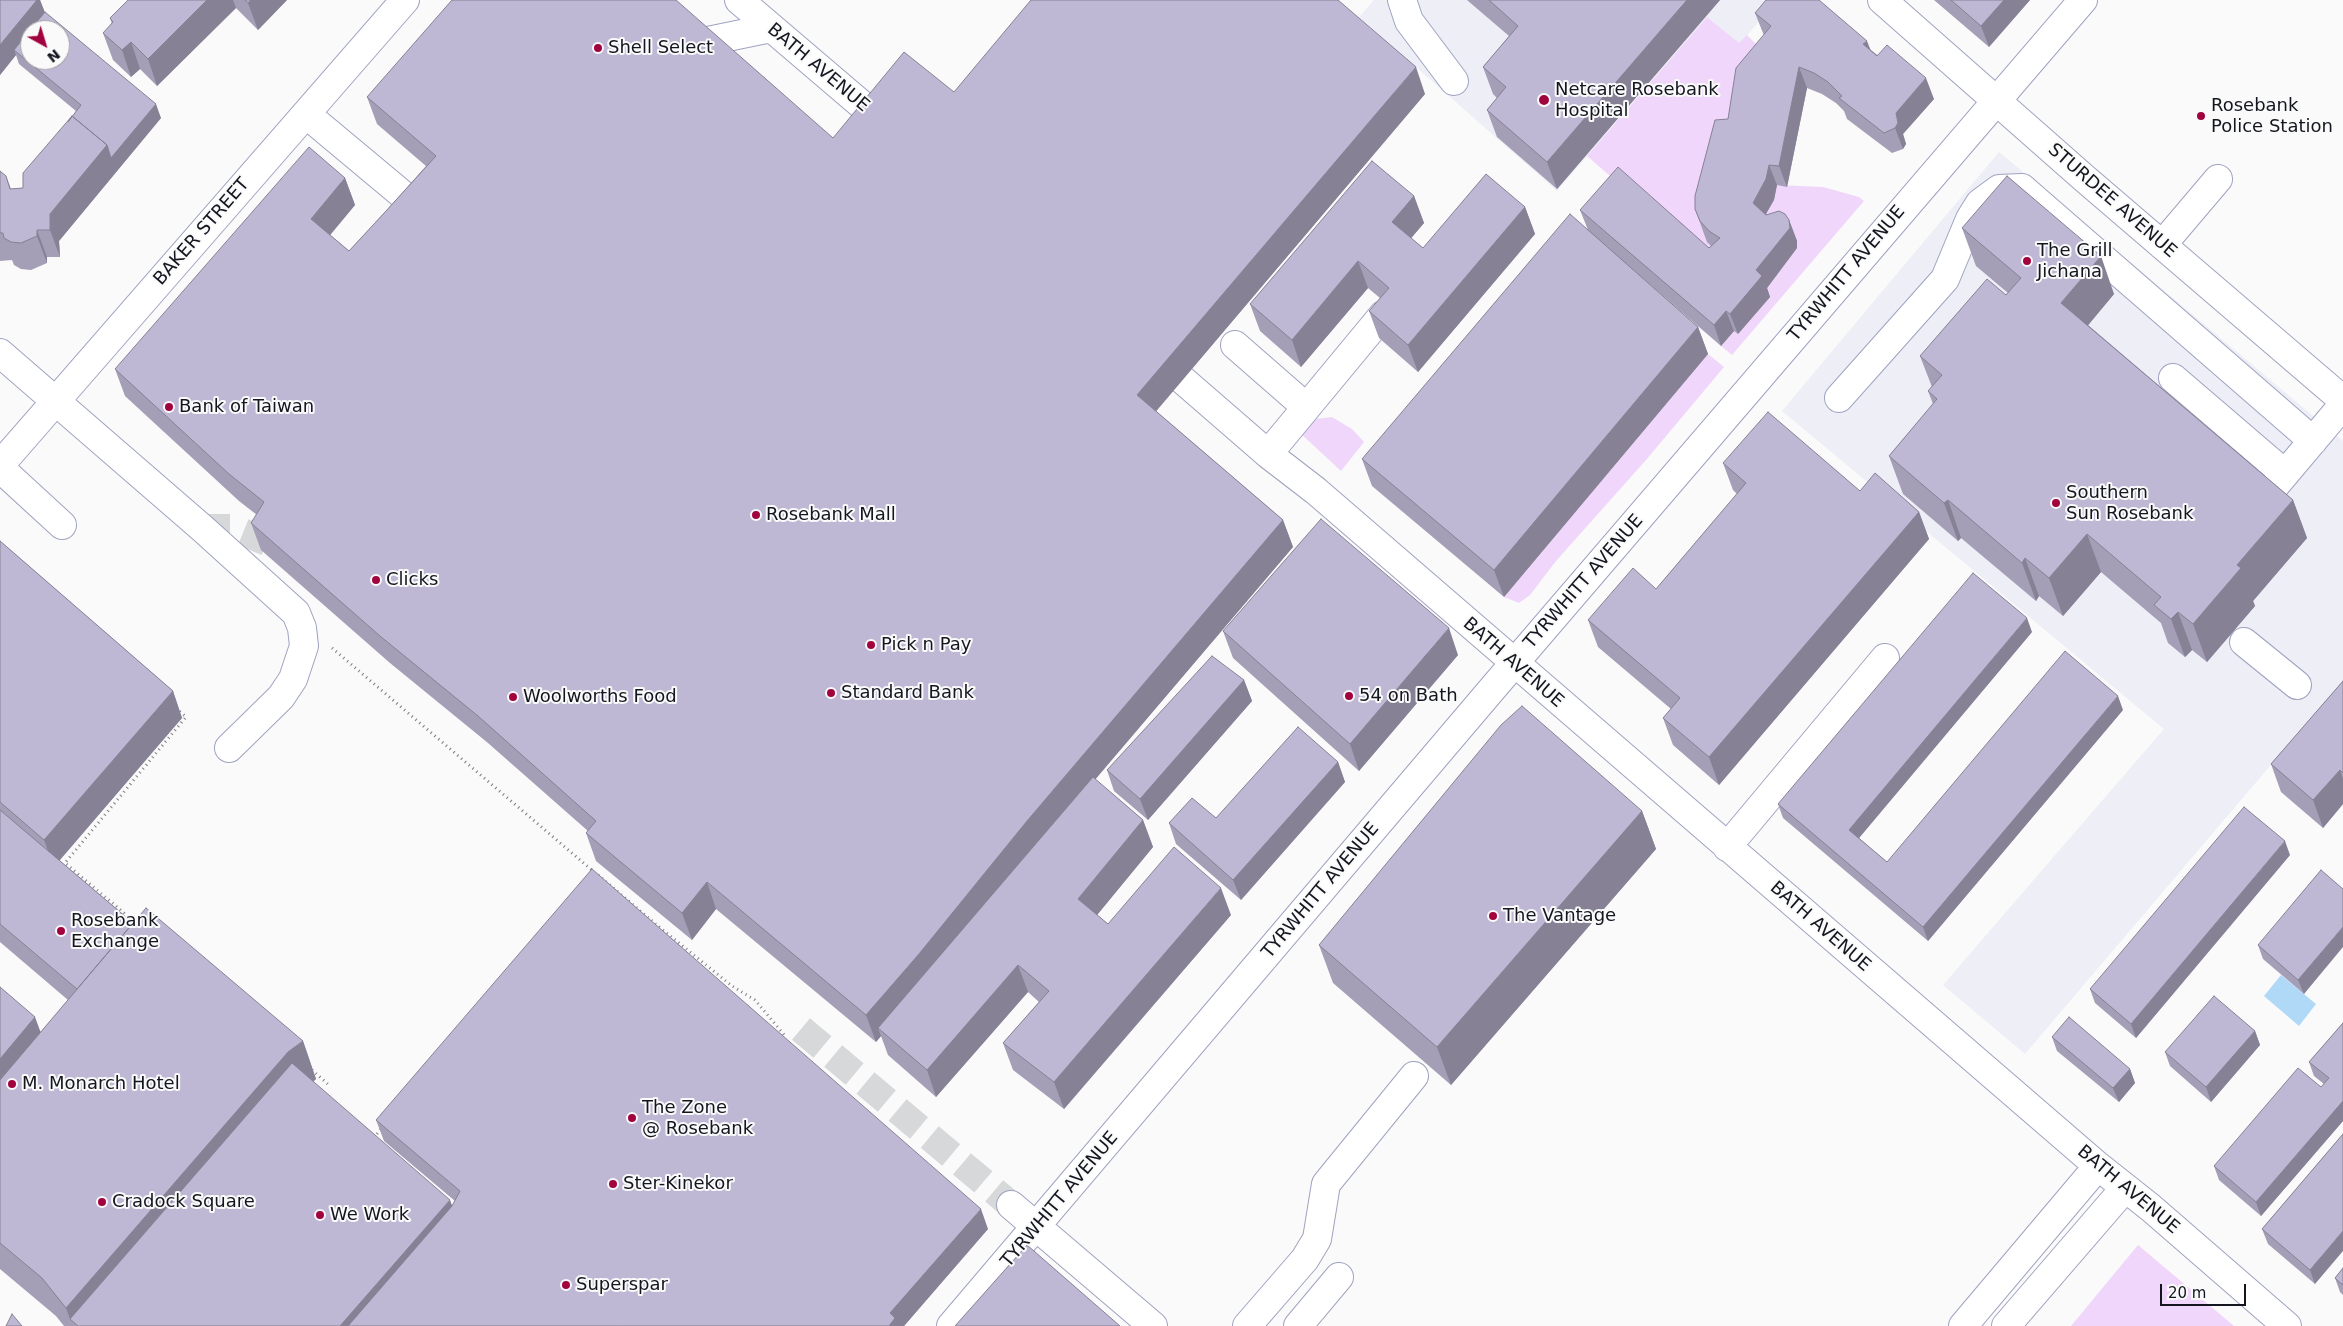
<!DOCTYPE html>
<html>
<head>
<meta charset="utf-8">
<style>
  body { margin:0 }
  #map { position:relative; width:2343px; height:1326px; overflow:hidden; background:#fafafa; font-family:"DejaVu Sans",sans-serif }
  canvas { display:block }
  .north { position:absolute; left:20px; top:20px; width:50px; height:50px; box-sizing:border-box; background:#fafafa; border:1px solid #9e9ea2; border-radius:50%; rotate:141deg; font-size:14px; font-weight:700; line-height:20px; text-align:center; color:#13151f }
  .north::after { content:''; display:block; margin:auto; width:18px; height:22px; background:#a1033e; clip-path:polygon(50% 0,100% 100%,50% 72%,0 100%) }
  .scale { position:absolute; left:2160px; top:1284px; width:86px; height:22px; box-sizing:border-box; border:2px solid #13151f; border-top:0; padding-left:6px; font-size:15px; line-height:18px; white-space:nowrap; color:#13151f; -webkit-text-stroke:4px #fafafa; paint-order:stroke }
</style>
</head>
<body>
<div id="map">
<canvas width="2343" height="1326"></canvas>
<div class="north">N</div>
<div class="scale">20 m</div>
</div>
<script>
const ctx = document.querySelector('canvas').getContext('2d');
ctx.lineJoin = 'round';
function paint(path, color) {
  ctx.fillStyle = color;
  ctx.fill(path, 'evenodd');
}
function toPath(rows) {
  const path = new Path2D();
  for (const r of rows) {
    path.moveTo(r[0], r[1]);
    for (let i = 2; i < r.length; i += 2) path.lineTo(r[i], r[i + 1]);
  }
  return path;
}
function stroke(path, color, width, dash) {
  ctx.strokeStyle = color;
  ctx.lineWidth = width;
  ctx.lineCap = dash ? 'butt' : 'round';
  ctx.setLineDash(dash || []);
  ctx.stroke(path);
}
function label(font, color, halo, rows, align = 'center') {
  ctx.font = font + ' "DejaVu Sans",sans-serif';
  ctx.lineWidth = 4;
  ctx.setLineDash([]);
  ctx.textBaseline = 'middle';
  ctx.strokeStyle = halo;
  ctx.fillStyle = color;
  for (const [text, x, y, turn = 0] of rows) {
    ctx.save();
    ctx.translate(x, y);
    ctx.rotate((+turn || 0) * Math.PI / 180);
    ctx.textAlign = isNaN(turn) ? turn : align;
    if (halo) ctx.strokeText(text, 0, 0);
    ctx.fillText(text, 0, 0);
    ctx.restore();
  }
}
paint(toPath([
  [1374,0,1777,0,1740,44,1707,17,1557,191,1359,17],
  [1999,152,2343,441,2343,680,2025,1054,1943,985,2164,729,1782,411]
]), '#edeef6');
paint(toPath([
  [1707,17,1739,43,1747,35,1770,58,1716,251,1717,269,1587,156],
  [1777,185,1823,187,1859,197,1864,201,1732,355,1721,346,1734,331,1738,334,1764,291,1797,248,1797,241,1760,224,1774,200],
  [1708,354,1724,367,1646,460,1556,561,1530,595,1519,603,1504,597],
  [1332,417,1352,429,1364,442,1341,471,1300,433,1315,419],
  [2138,1245,2234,1326,2071,1326]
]), '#f0d6fb');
paint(toPath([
  [2281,975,2316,1004,2299,1026,2264,996]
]), '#b0d8f7');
stroke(toPath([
  [202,528,233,528,267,542],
  [801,1029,1011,1205]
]), '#d7d8d9', 28, [28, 14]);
const minor = toPath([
  [638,0,666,29,684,39,703,42,771,28],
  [739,0,889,128],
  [1402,0,1409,21,1454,81],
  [1882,0,2084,178,2343,400],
  [306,114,421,210],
  [2162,245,2218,179],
  [1235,345,1306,407],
  [0,353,202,528,296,613,302,628,304,646,293,679,281,697,229,748],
  [1155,356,1268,454,1316,491,2098,1166,2151,1208,2287,1326],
  [2173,378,2285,474],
  [1839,398,1945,279,1970,219,1980,203,1999,189,2022,188,2313,441],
  [1268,454,1383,315],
  [0,465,405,0],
  [0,468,62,525],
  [2273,488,2343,405],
  [2244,642,2297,685],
  [1727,847,1885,658],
  [1011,1205,1153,1326],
  [951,1326,1493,688,2083,0],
  [1247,1326,1305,1259,1317,1239,1326,1184,1414,1076],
  [1298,1326,1339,1277],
  [1963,1326,2098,1166],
  [2006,1326,2125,1188]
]);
stroke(minor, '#9fa3c0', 30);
stroke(toPath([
  [332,648,593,871],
  [598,875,658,926,732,986,755,1000,786,1037],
  [136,923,65,863,186,717,178,710],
  [312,1070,330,1086],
  [374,1138,382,1127]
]), '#7d7e83', 3, [1, 4]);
stroke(minor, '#fff', 28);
paint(toPath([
  [0,0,40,0,45,13,161,118,59,241,60,257,47,257,47,263,31,270,21,269,14,265,12,260,0,261,0,171,6,176,11,189,23,188,76,111,19,64,16,55,0,75],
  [128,0,287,0,258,30,236,8,157,86,140,69,131,77,113,60,103,33,112,24,110,18],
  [1467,0,1720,0,1557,189,1497,137,1487,110,1497,98,1493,94,1483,67,1509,36],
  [1934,0,2030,0,1989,47],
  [1755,13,1871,50,1934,99,1903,134,1906,144,1903,149,1892,153,1847,119,1844,111,1836,103,1822,94,1807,88,1787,187,1777,185,1774,200,1766,214,1789,220,1797,241,1797,248,1767,288,1770,297,1738,334,1734,331,1721,346,1623,261,1698,327,1708,354,1504,597,1372,486,1362,459,1588,230,1580,210,1709,248,1711,246,1707,242,1695,209,1728,119,1764,35,1763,33],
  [954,92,1425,94,1156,411,1283,520,1293,547,1095,779,1143,820,1153,847,1097,915,1108,924,1231,915,1064,1109,1013,1070,1003,1043,1039,1002,1028,992,936,1097,888,1055,881,1036,876,1042,716,909,692,940,596,861,586,833,588,831,488,743,390,663,261,550,251,523,257,515,239,501,125,396,115,369,345,178,355,205,330,235,349,251,386,211,426,166,377,124,367,97,833,138],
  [1414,196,1424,223,1411,238,1423,248,1525,207,1535,234,1418,372,1379,338,1369,311,1380,298,1368,288,1301,367,1260,331,1250,304],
  [1962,228,2114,294,2088,325,2293,500,2307,538,2253,601,2255,606,2207,662,2192,650,2185,657,2168,643,2161,623,2101,572,2063,616,2039,596,2036,601,1961,538,1958,541,1903,494,1889,456,1933,404,1928,391,1932,387,1920,356,2008,293,1976,266],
  [1723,463,1860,491,1919,512,1929,539,1719,785,1673,745,1663,718,1671,709,1598,647,1588,620,1656,589,1737,494,1733,490],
  [0,541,173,691,182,718,59,860,133,923,303,1041,316,1079,313,1082,452,1206,455,1201,384,1141,376,1120,988,1229,904,1326,64,1326,56,1316,0,1269,0,987,41,1032,68,1000,0,942],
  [1223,631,1458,655,1359,771,1233,658],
  [2032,632,1859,838,1887,862,2123,710,1928,941,1783,818,1778,804],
  [1244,680,1252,701,1148,820,1114,791,1107,770],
  [2343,681,2343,804,2323,828,2281,792,2271,764],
  [1338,762,1345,782,1241,900,1176,844,1169,823,1216,818],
  [1642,811,1656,849,1451,1085,1333,983,1319,945],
  [2290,855,2136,1038,2095,1003,2090,989],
  [2343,889,2304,994,2263,959,2258,945],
  [2343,1023,2343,1121,2261,1216,2219,1180,2214,1166,2321,1087,2324,1084,2314,1076,2309,1062],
  [2255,1031,2260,1045,2211,1102,2170,1066,2165,1052],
  [2052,1037,2130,1069,2135,1083,2119,1102,2057,1051],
  [2343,1134,2315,1284,2268,1244,2262,1229],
  [2343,1268,2343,1295,2340,1292,2335,1278]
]), '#a49eb7');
paint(toPath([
  [37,0,40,0,47,18,14,50,16,55,0,75,0,45],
  [207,0,233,0,236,8,157,86,148,59],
  [251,0,287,0,258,30,248,3],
  [1687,0,1720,0,1557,189,1547,162],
  [2004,0,2030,0,1989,47,1981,26],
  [1867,41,1875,61,1863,44],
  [131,42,140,69,131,77,122,50],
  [1416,67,1425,94,1147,422,1137,395],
  [1799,67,1807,88,1787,187,1779,166],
  [1926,78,1934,99,1903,134,1906,144,1903,149,1895,128,1896,113],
  [156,104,161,118,59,241,60,257,50,230,50,214,107,145],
  [1769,165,1777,185,1774,200,1760,224,1753,203],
  [345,178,355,205,321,246,311,219],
  [1414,196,1424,223,1402,249,1392,222],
  [1525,207,1535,234,1418,372,1408,345],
  [1789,220,1797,241,1797,248,1767,288,1770,297,1738,334,1730,314,1756,270],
  [37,230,47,257,47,263,37,236],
  [2101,256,2114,294,2075,341,2061,303],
  [1358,261,1368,288,1301,367,1292,340],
  [1726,311,1734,331,1721,346,1714,325],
  [1698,327,1708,354,1504,597,1494,570],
  [1948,500,1961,538,1958,541,1944,503],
  [2293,500,2307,538,2253,601,2255,606,2207,662,2193,624,2237,565],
  [1919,512,1929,539,1719,785,1709,757],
  [1283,520,1293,547,1037,848,878,1028,881,1036,876,1042,866,1015,1027,821],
  [2087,534,2101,572,2063,616,2049,578],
  [2025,558,2039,596,2036,601,2022,563],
  [2178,612,2192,650,2185,657,2171,619],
  [2027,618,2032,632,1854,844,1849,830],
  [1449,628,1458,655,1359,771,1350,744],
  [1244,680,1252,701,1148,820,1140,799],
  [173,691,182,718,54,867,44,840],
  [2118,696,2123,710,1928,941,1923,927],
  [1338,762,1345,782,1241,900,1233,880],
  [2340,770,2343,779,2343,804,2323,828,2313,800],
  [1642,811,1656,849,1451,1085,1437,1047],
  [1143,820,1153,847,1088,926,1078,899],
  [2285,841,2290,855,2136,1038,2131,1024],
  [707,882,716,909,692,940,682,913],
  [1221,888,1231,915,1064,1109,1054,1082],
  [2343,927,2343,947,2304,994,2298,980],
  [1018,965,1028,992,936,1097,927,1070],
  [35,1017,49,1055,0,1113,0,1059],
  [2255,1031,2260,1045,2211,1102,2206,1087],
  [303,1041,316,1079,302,1090,70,1319,66,1308,288,1052],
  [2130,1069,2135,1083,2119,1102,2113,1088],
  [2343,1101,2343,1121,2261,1216,2256,1202],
  [450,1200,460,1227,374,1326,340,1326],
  [981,1209,988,1229,904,1326,889,1326,890,1313],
  [2343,1231,2343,1251,2315,1284,2310,1270]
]), '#868195');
const building = toPath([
  [0,0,37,0,0,45,0,0],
  [128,0,207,0,148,59,131,42,122,50,103,33,113,22,110,18,128,0],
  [245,0,251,0,248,3,245,0],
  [452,0,676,0,833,138,904,52,954,92,1031,0,1338,0,1416,67,1137,395,1283,520,1027,821,919,954,866,1015,707,882,682,913,586,833,596,821,478,716,380,636,251,523,264,502,229,474,115,369,309,147,345,178,311,219,349,251,386,211,436,156,367,97,452,0],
  [1489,0,1687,0,1547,162,1487,110,1506,87,1483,67,1518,26,1489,0],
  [1766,0,1819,0,1867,41,1863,44,1877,56,1887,45,1926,78,1896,113,1898,123,1895,128,1884,133,1839,98,1842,96,1828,82,1814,73,1799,67,1779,166,1769,165,1766,179,1753,203,1766,215,1779,211,1785,214,1789,220,1790,228,1756,270,1762,276,1730,314,1726,311,1714,325,1580,210,1618,167,1709,248,1720,238,1709,231,1700,221,1695,209,1695,196,1715,120,1728,119,1736,68,1771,26,1755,13,1766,0],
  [1951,0,2004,0,1981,26,1951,0],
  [45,12,156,104,111,158,107,145,72,116,68,122,81,105,14,50,30,30,30,60,60,60,60,30,30,30,45,12],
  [72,116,107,145,50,214,50,230,37,230,37,236,21,243,11,242,4,238,3,233,0,233,0,171,6,176,10,189,23,188,23,173,72,116],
  [1372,161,1414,196,1392,222,1423,248,1486,174,1525,207,1408,345,1369,311,1389,288,1358,261,1292,340,1250,304,1372,161],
  [2007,176,2101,256,2061,303,2293,500,2237,565,2241,568,2193,624,2178,612,2171,619,2154,605,2161,597,2087,534,2049,578,2025,558,2022,563,1948,500,1944,503,1889,456,1937,399,1928,391,1942,375,1920,356,1987,279,2006,295,2021,278,1962,228,2007,176],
  [1570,214,1698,327,1494,570,1362,459,1570,214],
  [1768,412,1860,491,1875,473,1919,512,1709,757,1663,718,1680,698,1588,620,1633,568,1656,589,1746,483,1723,463,1768,412],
  [1321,519,1449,628,1350,744,1223,631,1321,519],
  [0,541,173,691,44,840,0,802,0,541],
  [1973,573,2027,618,1849,830,1887,862,2065,651,2118,696,1923,927,1778,804,1973,573],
  [1212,656,1244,680,1140,799,1107,770,1212,656],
  [2343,681,2343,773,2340,770,2313,800,2271,764,2343,681],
  [1522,706,1642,811,1437,1047,1319,945,1501,725,1522,706],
  [1298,727,1338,762,1233,880,1169,823,1192,798,1216,818,1298,727],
  [1093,777,1143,820,1078,899,1108,924,1174,847,1221,888,1054,1082,1003,1043,1049,991,1018,965,927,1070,878,1028,1093,777],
  [2244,807,2285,841,2131,1024,2090,989,2244,807],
  [0,810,133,923,77,989,0,924,0,810],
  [592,869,981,1209,890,1313,895,1318,889,1326,348,1326,452,1206,460,1191,376,1120,592,869],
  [2321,870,2343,889,2343,927,2298,980,2258,945,2321,870],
  [146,908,303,1041,288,1052,66,1308,42,1278,0,1243,0,1080,146,908],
  [0,987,35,1017,0,1059,0,987],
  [2214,996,2255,1031,2206,1087,2165,1052,2214,996],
  [2069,1017,2130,1069,2113,1088,2052,1037,2069,1017],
  [2343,1023,2343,1101,2256,1202,2214,1166,2298,1068,2321,1087,2329,1078,2309,1062,2343,1023],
  [292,1063,450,1200,340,1326,78,1326,70,1319,292,1063],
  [2343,1134,2343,1231,2310,1270,2262,1229,2343,1134],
  [1027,1245,1120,1326,955,1326,1027,1245],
  [2343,1268,2343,1285,2335,1278,2343,1268],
  [12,1314,22,1326,6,1326,12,1314]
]);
paint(building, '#bfb8d5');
stroke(building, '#868195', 1);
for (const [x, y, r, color] of [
  [598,48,5,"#a1033e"],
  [1544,100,6,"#a1033e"],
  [2201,116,5,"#a1033e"],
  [2027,261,5,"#a1033e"],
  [169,407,5,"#a1033e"],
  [2056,503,5,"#a1033e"],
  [756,515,5,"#a1033e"],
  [376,580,5,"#a1033e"],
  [871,645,5,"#a1033e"],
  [831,693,5,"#a1033e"],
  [1349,696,5,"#a1033e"],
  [513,697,5,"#a1033e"],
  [1493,916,5,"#a1033e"],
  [61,931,5,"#a1033e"],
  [12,1084,5,"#a1033e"],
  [632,1118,5,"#a1033e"],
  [613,1184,5,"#a1033e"],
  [102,1202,5,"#a1033e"],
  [320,1215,5,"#a1033e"],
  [566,1285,5,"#a1033e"]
]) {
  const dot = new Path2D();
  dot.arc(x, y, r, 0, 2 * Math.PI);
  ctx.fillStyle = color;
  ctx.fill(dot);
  stroke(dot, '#fafafa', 2);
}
label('18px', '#13151f', '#fafafa', [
  ["Shell Select",608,48],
  ["Netcare Rosebank",1555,90],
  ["Hospital",1555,111],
  ["Rosebank",2211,106],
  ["Police Station",2211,127],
  ["The Grill",2037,251],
  ["Jichana",2037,272],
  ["Bank of Taiwan",179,407],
  ["Southern",2066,493],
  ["Sun Rosebank",2066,514],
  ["Rosebank Mall",766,515],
  ["Clicks",386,580],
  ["Pick n Pay",881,645],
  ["Standard Bank",841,693],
  ["54 on Bath",1359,696],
  ["Woolworths Food",523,697],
  ["The Vantage",1503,916],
  ["Rosebank",71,921],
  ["Exchange",71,942],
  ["M. Monarch Hotel",22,1084],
  ["The Zone",642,1108],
  ["@ Rosebank",642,1129],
  ["Ster-Kinekor",623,1184],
  ["Cradock Square",112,1202],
  ["We Work",330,1215],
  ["Superspar",576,1285]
], 'left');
label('18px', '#13151f', '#fafafa', [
  ["BATH AVENUE",818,68,40],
  ["STURDEE AVENUE",2112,201,41],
  ["BAKER STREET",202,232,-49],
  ["TYRWHITT AVENUE",1847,274,-50],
  ["TYRWHITT AVENUE",1584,582,-49],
  ["BATH AVENUE",1513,663,41],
  ["TYRWHITT AVENUE",1321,891,-50],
  ["BATH AVENUE",1820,927,41],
  ["BATH AVENUE",2128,1190,40],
  ["TYRWHITT AVENUE",1060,1200,-50]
]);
</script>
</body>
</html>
